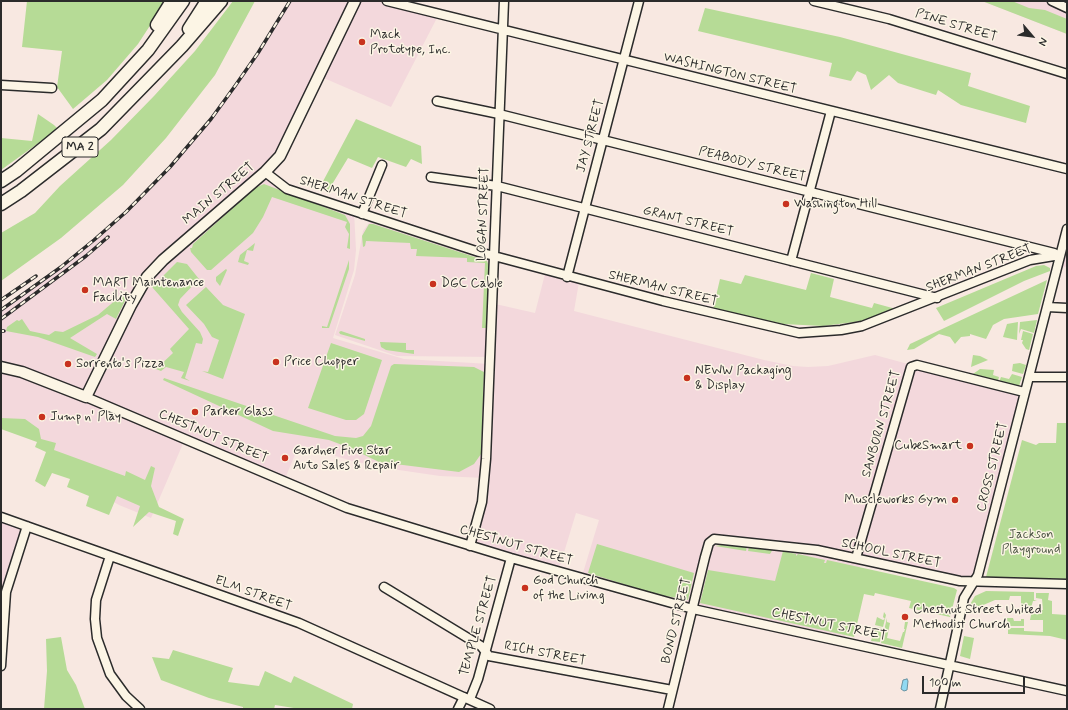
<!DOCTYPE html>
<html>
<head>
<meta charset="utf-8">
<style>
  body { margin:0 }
  #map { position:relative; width:1068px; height:710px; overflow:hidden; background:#f8e8e1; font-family:Mynerve,sans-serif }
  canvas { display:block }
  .frame { position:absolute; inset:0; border:2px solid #2b2b2b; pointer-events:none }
  .north { position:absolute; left:1012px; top:16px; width:40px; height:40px; -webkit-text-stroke:3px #fcf5e5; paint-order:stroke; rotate:118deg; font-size:11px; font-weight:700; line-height:16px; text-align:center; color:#2b2b2b }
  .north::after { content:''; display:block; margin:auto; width:14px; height:18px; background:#2b2b2b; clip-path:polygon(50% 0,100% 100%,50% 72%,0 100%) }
  .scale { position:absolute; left:922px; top:676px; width:103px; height:18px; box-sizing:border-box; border:2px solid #2b2b2b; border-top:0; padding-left:5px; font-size:12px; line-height:14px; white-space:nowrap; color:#2b2b2b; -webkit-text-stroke:3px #fcf5e5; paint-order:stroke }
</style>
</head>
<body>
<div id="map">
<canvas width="1068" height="710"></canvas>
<div class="frame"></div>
<div class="north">N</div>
<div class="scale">100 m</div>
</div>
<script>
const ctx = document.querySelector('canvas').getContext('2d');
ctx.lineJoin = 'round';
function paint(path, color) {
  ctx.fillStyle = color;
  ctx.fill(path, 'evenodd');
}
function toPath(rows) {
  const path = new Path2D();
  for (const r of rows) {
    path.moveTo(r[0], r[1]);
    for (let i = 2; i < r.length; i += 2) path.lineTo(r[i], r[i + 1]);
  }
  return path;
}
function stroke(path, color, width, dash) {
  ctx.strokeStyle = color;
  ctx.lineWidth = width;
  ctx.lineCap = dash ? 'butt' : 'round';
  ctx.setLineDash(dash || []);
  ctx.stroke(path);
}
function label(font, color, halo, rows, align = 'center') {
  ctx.font = font + ' Mynerve,sans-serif';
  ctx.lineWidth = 3;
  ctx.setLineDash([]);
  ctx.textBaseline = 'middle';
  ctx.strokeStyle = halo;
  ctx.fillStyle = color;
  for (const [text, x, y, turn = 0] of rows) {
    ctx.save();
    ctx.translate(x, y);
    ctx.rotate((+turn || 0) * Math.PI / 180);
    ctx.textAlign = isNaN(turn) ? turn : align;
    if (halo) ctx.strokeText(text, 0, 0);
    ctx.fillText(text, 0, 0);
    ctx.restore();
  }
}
paint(toPath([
  [290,1,412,1,410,6,439,14,391,107,319,76,265,172,277,183,354,211,356,250,354,270,333,338,404,359,490,364,485,478,440,476,385,468,349,460,299,445,284,481,185,439,151,518,119,505,91,489,54,450,1,423,1,310,61,267,94,240,126,212,170,167,211,119,235,86,258,53],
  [982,1,1067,1,1067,34],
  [371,220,487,258,491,261,491,303,535,313,545,274,579,282,574,311,764,360,793,366,808,367,828,366,875,355,1021,395,976,572,972,577,965,579,862,558,844,639,697,607,582,576,599,520,576,513,559,569,475,544,491,428,494,357,397,356,335,335,355,275,363,231],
  [1067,229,1067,266,1056,271],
  [1,517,27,526,6,597,1,596]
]), '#f3d8dc');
paint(toPath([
  [27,1,62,2,166,1,138,44,107,80,73,109,57,87,62,51,22,47],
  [233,1,255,1,215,75,166,138,123,185,61,238,1,281,1,233,35,213,60,186,111,140,154,96,195,51],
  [982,1,1012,1,1029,8,1045,10,1067,19,1067,34],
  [705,8,840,37,971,73,968,86,1030,106,1026,123,961,105,938,90,936,95,898,83,889,75,871,90,866,75,857,71,851,81,829,76,832,63,698,31],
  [38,114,54,125,58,129,1,170,1,138,32,141],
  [356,119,421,146,422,164,411,159,406,167,378,157,372,168,348,158,328,191,320,187],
  [264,184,345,215,350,224,350,249,347,248,349,234,345,227,347,222,272,197,263,217,253,233,211,270,207,270,191,252,190,248,192,248,193,244,255,188],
  [369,224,373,224,487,261,489,266,487,328,482,328,485,263,467,262,467,258,416,256,417,249,411,249,410,243,366,241,365,246,363,247,362,236],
  [255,243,253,251,247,250,244,261,249,263,248,265,238,262,240,255],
  [349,260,349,269,329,328,322,328,322,326,327,327],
  [177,262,187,264,199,279,180,299,178,305,182,312,200,332,203,339,202,344,196,343,185,378,190,381,181,378,184,372,166,367,161,371,156,369,173,353,170,349,189,329,152,287],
  [1044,265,1050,268,1050,271,1024,281,944,321,936,308,1036,266],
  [226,269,227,270,220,286,216,281,216,277],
  [811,273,834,279,830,297,872,308,874,303,896,309,862,321,823,326,783,324,713,309,720,279,741,284,745,275,806,290],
  [1047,280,1038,314,1004,319,993,325,986,339,970,334,970,336,961,337,955,344,950,337,939,334,914,349,907,350,910,344],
  [206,287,223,305,245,314,223,379,202,371,208,372,219,340,212,337,204,324,186,305],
  [124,293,128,295,116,319,107,314,70,338,97,354,95,357,38,337,6,331,7,327,17,320,19,321,22,319,30,331,49,335,55,331,63,332,98,315],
  [1037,320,1034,333,1021,329,1019,334,1020,322],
  [1018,322,1017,340,1003,337,1007,324],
  [341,331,365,339,365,341,340,334,339,332],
  [1023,331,1033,334,1029,350,1026,349,1022,343,1023,340,1021,340],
  [380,342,406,343,406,350,414,350,414,354,386,350,381,347],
  [331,343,382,360,364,414,356,420,346,420,308,408],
  [973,355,980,356,988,360,971,367],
  [1020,363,1026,365,1023,374,1012,371,1013,364],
  [394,364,474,367,484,372,481,454,474,464,459,472,379,462,350,448,329,440,273,431,163,380,164,378,335,436,356,438,363,436,371,426,391,366],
  [980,369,994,370,993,375,999,377,998,381,973,374],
  [1012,374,1022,377,1019,386,999,382,1001,377,1009,379],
  [1,418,25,419,39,429,41,439,56,443,54,450,125,476,126,471,145,480,151,466,155,468,151,486,159,507,184,519,178,536,173,534,176,521,149,512,133,527,140,506,117,496,109,515,86,506,89,496,67,487,70,479,52,473,45,487,35,481,46,452,35,447,37,442,1,429],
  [1057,423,1067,423,1067,579,986,577,1022,440,1036,445,1039,443,1056,443],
  [597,544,694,573,688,600,655,594,588,573],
  [721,545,747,547,746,551,715,546],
  [749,547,773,549,770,554,748,551],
  [783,551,796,554,796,556,798,554,825,560,824,563,826,563,827,560,954,588,957,590,950,617,909,608,911,601,875,593,874,596,864,594,854,637,700,603,708,570,775,581],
  [986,591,1034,592,1034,600,1037,601,1033,601,1031,608,1021,608,1021,596,1010,596,1009,600,995,600,981,606,969,606,975,596],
  [1036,593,1049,593,1048,600,1052,601,1052,614,1067,615,1067,640,1050,636,1008,634,1008,628,1024,628,1024,631,1043,632,1043,620,1030,620,1032,610,1043,610,1042,599,1036,598],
  [884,612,886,615,883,627,875,625,877,617,883,620,885,619,883,617],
  [887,618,887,622,890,623,887,638,900,641,903,632,904,632,905,629,904,629,905,622,908,622,902,648,881,643],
  [1007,618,1013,618,1014,621,1021,621,1021,619,1024,619,1024,626,1008,626],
  [875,627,882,628,880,642,871,641],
  [964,636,974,638,970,659,960,656],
  [61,637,67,670,76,685,85,709,44,709,47,671,46,639],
  [173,650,233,668,228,682,259,686,265,671,291,683,294,676,353,704,352,709,300,709,275,705,274,709,243,709,243,707,209,698,161,680,152,657,169,659]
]), '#b6db96');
const water = toPath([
  [907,679,908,681,907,690,904,691,901,689,903,680,907,679]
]);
paint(water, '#90d9f2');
stroke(water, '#6893a2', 1);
const minor = toPath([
  [387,1,1067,169],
  [814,1,889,19,1067,74],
  [1052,1,1067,8],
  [1,85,52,88],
  [437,101,499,114,1054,253],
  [265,172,287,189,479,252,663,301,799,333,841,330,862,326,1030,260,1060,255],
  [431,177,497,186,937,298],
  [362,214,382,165],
  [791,261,831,111],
  [567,277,639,1],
  [1047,307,1067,308],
  [1029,377,1067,377],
  [86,397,347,508,511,558,693,609,1067,691],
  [1,517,299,623,490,709],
  [470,546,482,502,486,459,504,1],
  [110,556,96,600,95,619,97,638,110,674,126,696,140,709],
  [856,558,911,367,917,365,1024,392],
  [384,587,481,646,489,656,672,690],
  [1,666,6,592,27,526],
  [470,699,478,679,511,558],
  [458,709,464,697],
  [668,709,705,557,709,543,714,539,817,550,960,581,1067,584],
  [940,709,964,598,978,575,1067,229]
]);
const major = toPath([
  [1,367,22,372,86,397,131,305,147,277,163,260,265,172,280,156,355,1]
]);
const highway = toPath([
  [157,25,172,1],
  [189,29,207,1],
  [1,181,16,171,102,100,148,50,183,1],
  [1,204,21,191,101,129,182,46,221,1]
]);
stroke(minor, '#2b2b2b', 11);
stroke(major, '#2b2b2b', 13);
stroke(highway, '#2b2b2b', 15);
stroke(minor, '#fcf5e5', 8);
stroke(major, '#fcf5e5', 10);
stroke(highway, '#fcf5e5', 12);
const rail = toPath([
  [1,300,36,276],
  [1,310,61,267,94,240,126,212,170,167,211,119,235,86,258,53,290,1],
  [1,319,86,256,108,237],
  [1,331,4,331]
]);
stroke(rail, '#2b2b2b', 3.5);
stroke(rail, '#fcf5e5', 2, [6]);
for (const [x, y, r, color] of [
  [362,42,4,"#c8321e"],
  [786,204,4,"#c8321e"],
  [433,284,4,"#c8321e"],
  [85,290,4,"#c8321e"],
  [276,362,4,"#c8321e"],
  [68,364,4,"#c8321e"],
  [687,378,4,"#c8321e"],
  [195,412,4,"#c8321e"],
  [42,417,4,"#c8321e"],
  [970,446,4,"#c8321e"],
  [285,458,4,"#c8321e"],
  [955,500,4,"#c8321e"],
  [525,588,4,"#c8321e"],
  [905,617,4,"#c8321e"]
]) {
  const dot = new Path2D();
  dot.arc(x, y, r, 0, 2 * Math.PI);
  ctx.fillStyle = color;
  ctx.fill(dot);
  stroke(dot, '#fcf5e5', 1.5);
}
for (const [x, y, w] of [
  [80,147,36]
]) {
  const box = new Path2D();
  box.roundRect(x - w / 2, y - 10, w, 20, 3);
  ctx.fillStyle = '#fcf5e5';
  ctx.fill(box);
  stroke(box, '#2b2b2b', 1);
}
label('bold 12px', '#2b2b2b', null, [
  ["MA 2",80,147]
]);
label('13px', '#2b2b2b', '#fcf5e5', [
  ["PINE STREET",956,26,17],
  ["WASHINGTON STREET",730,74,14],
  ["JAY STREET",591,136,-75],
  ["PEABODY STREET",752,165,14],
  ["MAIN STREET",219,194,-40],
  ["SHERMAN STREET",353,198,18],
  ["LOGAN STREET",484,214,-88],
  ["GRANT STREET",688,222,14],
  ["SHERMAN STREET",979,269,-21],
  ["SHERMAN STREET",663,289,14],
  ["SANBORN STREET",882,424,-74],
  ["CHESTNUT STREET",213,437,23],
  ["CROSS STREET",993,467,-76],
  ["CHESTNUT STREET",516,546,16],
  ["SCHOOL STREET",891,554,12],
  ["ELM STREET",253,594,20],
  ["BOND STREET",677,621,-76],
  ["CHESTNUT STREET",829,625,12],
  ["TEMPLE STREET",479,626,-74],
  ["RICH STREET",545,654,11]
]);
label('13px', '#2b2b2b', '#fcf5e5', [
  ["Mack",370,35],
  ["Prototype, Inc.",370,50],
  ["Washington Hill",794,204],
  ["MART Maintenance",93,283],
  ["Facility",93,298],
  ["DGC Cable",441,284],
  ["Price Chopper",284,362],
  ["Sorrento's Pizza",76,364],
  ["NEWW Packaging",695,371],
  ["& Display",695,386],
  ["Parker Glass",203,412],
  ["Jump n' Play",50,417],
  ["CubeSmart",962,446,"right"],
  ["Gardner Five Star",293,451],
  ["Auto Sales & Repair",293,466],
  ["Muscleworks Gym",947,500,"right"],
  ["God Church",533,581],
  ["of the Living",533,596],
  ["Chestnut Street United",913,610],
  ["Methodist Church",913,625]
], 'left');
label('13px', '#4e5746', '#fcf5e5', [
  ["Jackson",1031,535],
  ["Playground",1031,550]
]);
</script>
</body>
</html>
